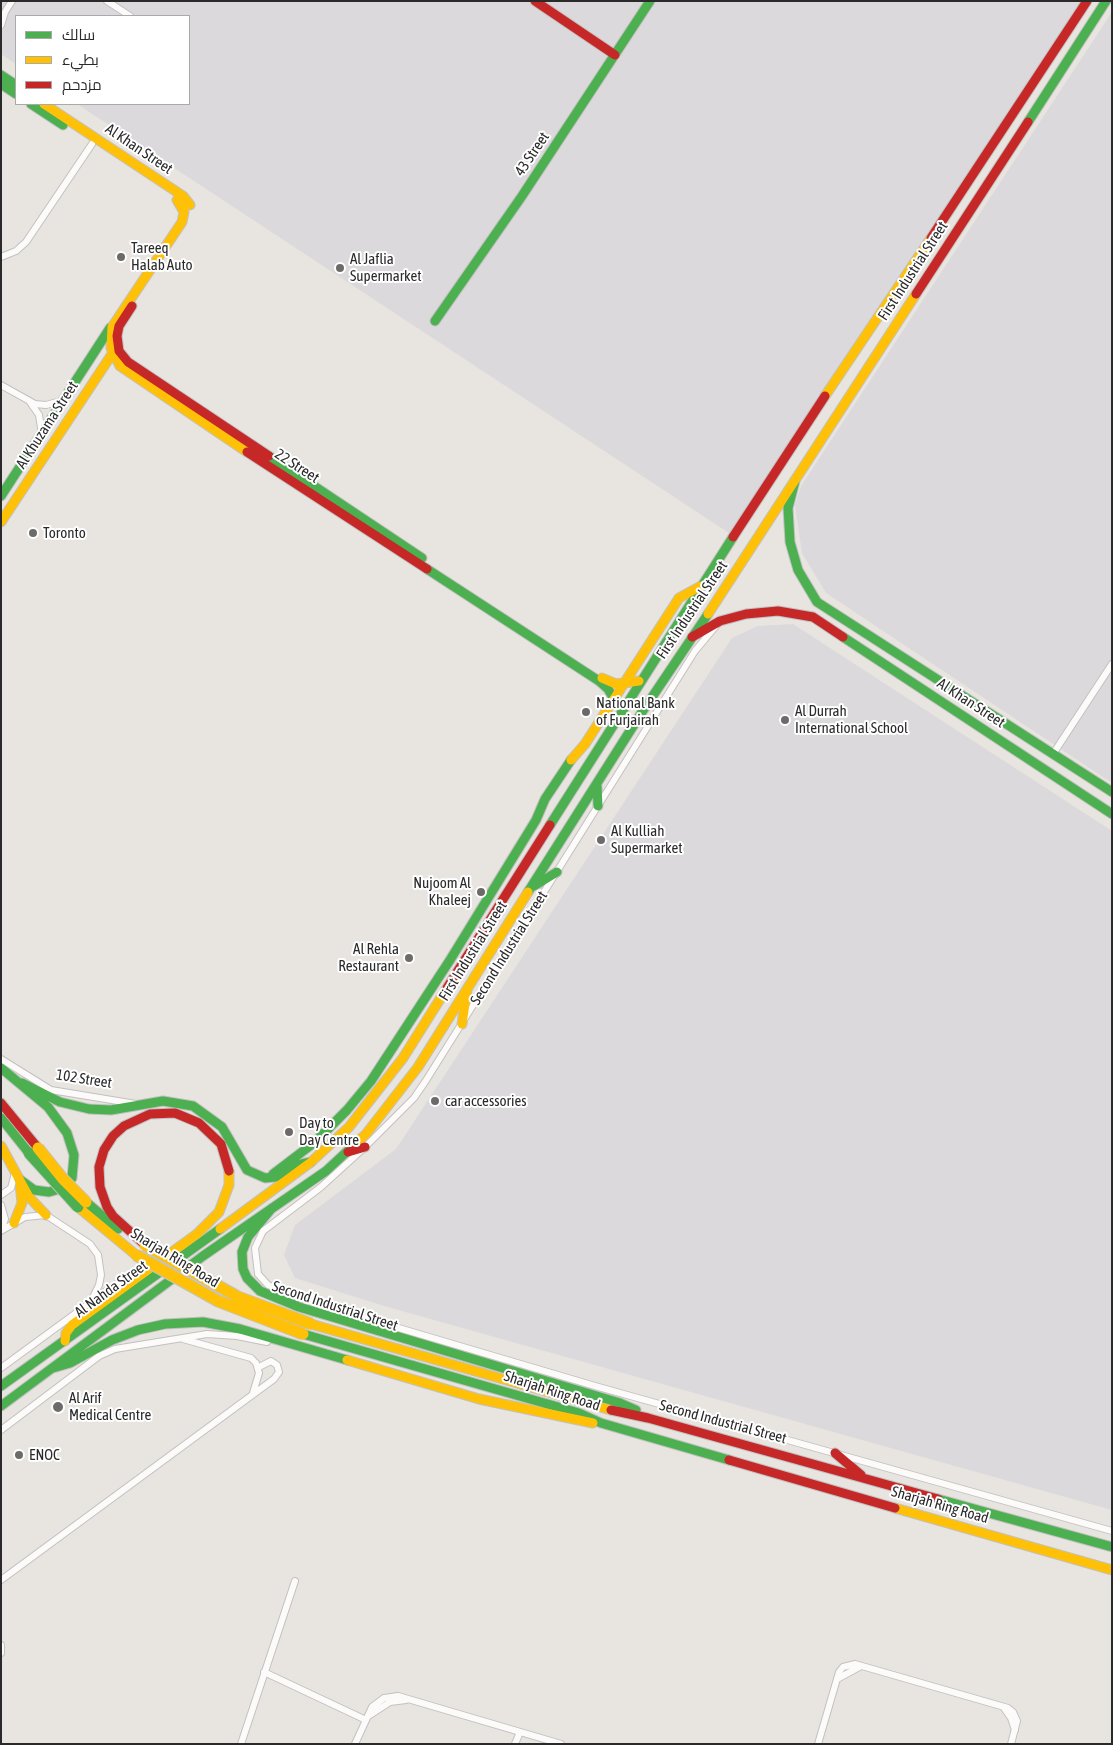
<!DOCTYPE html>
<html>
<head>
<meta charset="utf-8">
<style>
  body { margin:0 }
  #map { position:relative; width:1113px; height:1745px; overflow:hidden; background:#e8e4e0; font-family:"Asap Condensed",Cairo,sans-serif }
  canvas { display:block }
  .frame { position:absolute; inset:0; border:2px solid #2a2a2a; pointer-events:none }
  .legend { position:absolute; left:15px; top:15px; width:175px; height:90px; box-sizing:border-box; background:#fff; border:1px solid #aaa; margin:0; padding:6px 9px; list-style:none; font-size:15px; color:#2a2a2a }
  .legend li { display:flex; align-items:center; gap:10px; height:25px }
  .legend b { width:25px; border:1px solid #aaa }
</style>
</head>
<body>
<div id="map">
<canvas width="1113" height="1745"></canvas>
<div class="frame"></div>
<ul class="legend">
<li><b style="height:6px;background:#4caf50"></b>سالك</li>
<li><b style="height:6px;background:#ffc107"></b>بطيء</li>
<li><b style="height:6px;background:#c62828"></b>مزدحم</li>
</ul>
</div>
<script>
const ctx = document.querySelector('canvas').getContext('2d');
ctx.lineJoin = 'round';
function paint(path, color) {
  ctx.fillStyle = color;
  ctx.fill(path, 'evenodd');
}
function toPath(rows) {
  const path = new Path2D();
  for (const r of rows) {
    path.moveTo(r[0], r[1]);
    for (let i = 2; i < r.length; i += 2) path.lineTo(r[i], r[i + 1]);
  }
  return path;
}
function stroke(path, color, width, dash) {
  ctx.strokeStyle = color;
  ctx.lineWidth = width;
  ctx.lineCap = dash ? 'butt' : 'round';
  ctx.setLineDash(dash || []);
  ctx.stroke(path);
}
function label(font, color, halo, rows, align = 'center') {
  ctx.font = font + ' "Asap Condensed",sans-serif';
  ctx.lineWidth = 4;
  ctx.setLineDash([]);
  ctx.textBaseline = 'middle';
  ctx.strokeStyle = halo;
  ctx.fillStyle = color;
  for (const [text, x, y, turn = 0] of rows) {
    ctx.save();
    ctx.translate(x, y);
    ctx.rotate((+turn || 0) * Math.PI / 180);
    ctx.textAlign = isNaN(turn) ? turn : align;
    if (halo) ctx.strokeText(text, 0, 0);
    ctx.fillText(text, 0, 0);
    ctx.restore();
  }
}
paint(toPath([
  [1,1,1081,1,735,537,77,104,189,104,189,16,16,16,16,64,1,54],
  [1112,12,1112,783,826,593,802,553,795,505,801,486],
  [793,624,1112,831,1112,1510,384,1306,295,1278,284,1255,295,1225,396,1149,732,638,758,626]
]), '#dbd9db');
const street = toPath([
  [107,1,130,16],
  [1,25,5,12,12,1],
  [1,257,16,251,26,242,92,144],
  [1,385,35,404,46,405,65,400],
  [30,402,39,415,42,434],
  [715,627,695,651,425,1082,414,1098,365,1147,321,1187,263,1231,255,1248,258,1274,268,1285,314,1303,595,1386,1112,1531],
  [1053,754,1112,664],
  [1,1059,51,1090,136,1104],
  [1,1195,11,1188,15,1173],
  [1,1205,5,1219,1,1230],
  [1,1231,25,1217,46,1215,90,1244,98,1255,101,1275,99,1285,91,1301],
  [183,1339,251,1358,256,1363,259,1373,253,1393],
  [1,1368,109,1289,131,1274,140,1272],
  [1,1430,99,1356,115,1349,207,1334,237,1336,267,1342],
  [1,1580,274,1379,279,1372,277,1365,271,1361,259,1367],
  [1,1645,1,1653],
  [264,1672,366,1720],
  [839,1678,861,1666],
  [1004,1708,1011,1718,1015,1730],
  [370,1715,390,1702,406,1700],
  [241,1744,295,1581],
  [355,1744,372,1707,384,1698,398,1696,561,1744],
  [515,1744,520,1732],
  [818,1744,839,1672,843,1667,855,1664,1008,1708,1013,1712,1017,1721,1011,1744]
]);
const fast = toPath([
  [1,75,16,85],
  [1,84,16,94],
  [31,104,63,125],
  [1028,122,1106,1],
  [435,321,522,196,650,1],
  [269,456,422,558],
  [795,481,788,508,790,542,798,570,817,602,1112,792],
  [1,496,110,328],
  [427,569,599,681,608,689,614,699],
  [843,637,1112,814],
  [597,786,598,806],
  [550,825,733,537],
  [534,886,557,872],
  [528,892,642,712,708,614],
  [1,1068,48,1107,67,1133,74,1155,72,1178,63,1188,49,1192,34,1190,19,1179],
  [22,1083,60,1102,89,1109,111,1110,163,1101,193,1106,222,1127,247,1170,265,1178,276,1177,301,1164,311,1162],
  [1,1118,29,1153],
  [273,1174,315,1142,347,1110,371,1081,450,960,536,820,545,799,571,760],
  [86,1202,118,1229],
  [272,1208,248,1237,242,1252,243,1269,247,1278,260,1291,299,1307,620,1403,636,1410],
  [303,1334,579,1413,601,1423,729,1460],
  [53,1368,70,1363,112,1340,138,1330,165,1324,203,1322,240,1329,347,1360],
  [1,1386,220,1229],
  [1,1406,203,1256,326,1171,354,1145],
  [938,1499,1112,1547]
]);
const slow = toPath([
  [44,104,183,196,190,205],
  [177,200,184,212,182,222,112,327,111,348,120,366,247,452],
  [825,396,931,238],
  [1,522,114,351],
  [708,614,916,294],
  [602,678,616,684,639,681],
  [571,760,585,744,679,598,701,586],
  [462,1024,467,990],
  [354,1145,366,1134,418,1067,528,892],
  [1,1146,29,1197,46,1215],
  [78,1207,136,1255],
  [14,1223,22,1203,20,1184],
  [220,1229,311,1162,349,1127,403,1058,447,988],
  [311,1324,611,1410],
  [65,1341,66,1333,72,1325,197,1234,219,1212,229,1185,229,1171],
  [347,1360,479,1399,593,1423],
  [895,1508,1112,1570]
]);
const jam = toPath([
  [535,1,615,55],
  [931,238,1087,1],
  [916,294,1028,122],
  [132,306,119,326,117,336,119,351,128,362,269,456],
  [247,452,427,569],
  [733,537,825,396],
  [692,637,720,621,746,614,778,611,813,617,843,637],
  [447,988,550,825],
  [1,1103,38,1148],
  [348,1152,365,1147],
  [145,1245,113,1216,107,1207,100,1187,99,1167,104,1150,113,1136,124,1126,150,1114,175,1113,199,1123,221,1144,229,1171],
  [611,1410,648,1418,938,1499],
  [835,1453,861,1475],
  [729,1460,895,1508]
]);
stroke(street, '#c2c1c1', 8);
stroke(fast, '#c2c1c1', 11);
stroke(slow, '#c2c1c1', 11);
stroke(jam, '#c2c1c1', 11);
stroke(street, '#fcfbfa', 6);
stroke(fast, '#4caf50', 9);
stroke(slow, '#ffc107', 9);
stroke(jam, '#c62828', 9);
const fastBridge = toPath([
  [29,1153,78,1207]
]);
const slowBridge = toPath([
  [38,1148,63,1179,86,1202],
  [145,1245,238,1297,311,1324],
  [136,1255,218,1301,303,1334]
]);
stroke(fastBridge, '#c4c3c1', 13, []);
stroke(slowBridge, '#c4c3c1', 13, []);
stroke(fastBridge, '#4caf50', 11);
stroke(slowBridge, '#ffc107', 11);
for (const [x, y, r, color] of [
  [121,257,5,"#6c6b6a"],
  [340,268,5,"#6c6b6a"],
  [33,533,5,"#6c6b6a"],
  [586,712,5,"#6c6b6a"],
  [785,720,5,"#6c6b6a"],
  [601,840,5,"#6c6b6a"],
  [481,892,5,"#6c6b6a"],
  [409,958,5,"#6c6b6a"],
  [435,1101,5,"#6c6b6a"],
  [289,1132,5,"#6c6b6a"],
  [58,1407,6,"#6c6b6a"],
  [19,1455,5,"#6c6b6a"]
]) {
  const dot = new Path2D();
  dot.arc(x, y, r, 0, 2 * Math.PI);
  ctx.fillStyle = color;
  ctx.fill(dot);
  stroke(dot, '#fff', 2);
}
label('15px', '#2a2a2a', '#fff', [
  ["Al Khan Street",139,149,34],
  ["43 Street",532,154,-56],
  ["First Industrial Street",913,271,-57],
  ["Al Khuzama Street",47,425,-57],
  ["22 Street",297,466,33],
  ["First Industrial Street",692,610,-56],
  ["Al Khan Street",971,703,33],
  ["Second Industrial Street",509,948,-58],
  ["First Industrial Street",473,951,-58],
  ["102 Street",84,1079,9],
  ["Sharjah Ring Road",175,1258,31],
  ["Al Nahda Street",111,1289,-36],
  ["Second Industrial Street",335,1306,18],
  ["Sharjah Ring Road",552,1391,18],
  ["Second Industrial Street",723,1422,15],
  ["Sharjah Ring Road",940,1505,16]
]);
label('15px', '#2a2a2a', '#fff', [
  ["Tareeq",131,248],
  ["Halab Auto",131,265],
  ["Al Jaflia",350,259],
  ["Supermarket",350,276],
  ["Toronto",43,533],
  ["National Bank",596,703],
  ["of Furjairah",596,720],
  ["Al Durrah",795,711],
  ["International School",795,728],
  ["Al Kulliah",611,831],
  ["Supermarket",611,848],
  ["Nujoom Al",471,883,"right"],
  ["Khaleej",471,900,"right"],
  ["Al Rehla",399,949,"right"],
  ["Restaurant",399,966,"right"],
  ["car accessories",445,1101],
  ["Day to",299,1123],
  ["Day Centre",299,1140],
  ["Al Arif",69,1398],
  ["Medical Centre",69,1415],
  ["ENOC",29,1455]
], 'left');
</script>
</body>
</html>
